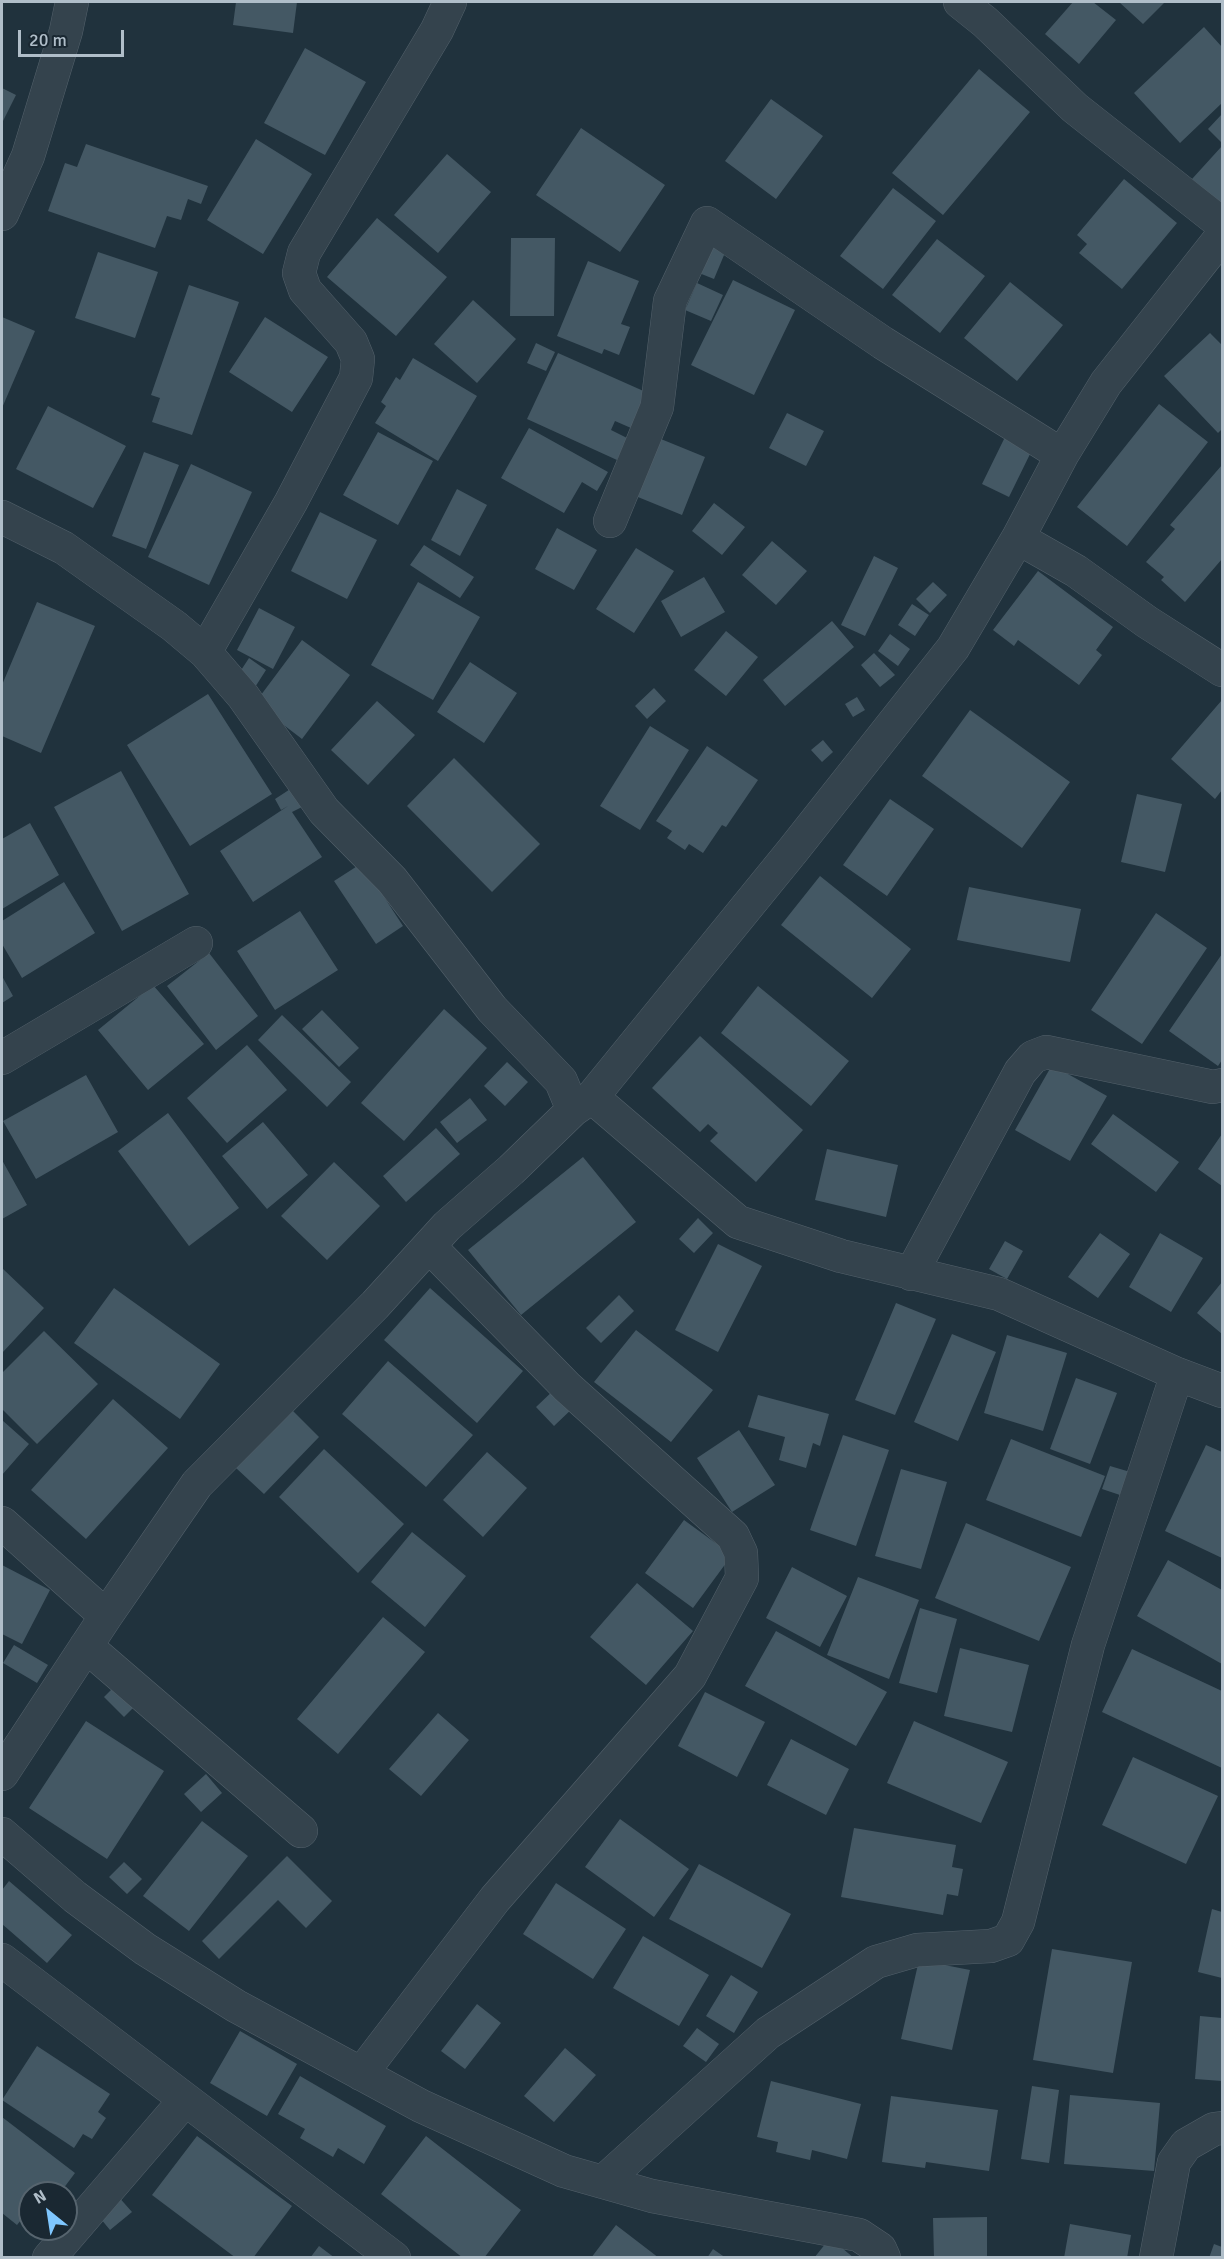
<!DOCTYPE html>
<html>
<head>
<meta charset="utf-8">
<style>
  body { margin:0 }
  #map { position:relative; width:1224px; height:2259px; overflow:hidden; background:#20323d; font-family:Signika,sans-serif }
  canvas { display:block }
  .frame { position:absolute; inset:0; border:3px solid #b0bec9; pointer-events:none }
  .north { position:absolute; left:18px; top:2181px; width:60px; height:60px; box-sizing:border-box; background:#1a2832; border:2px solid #56646e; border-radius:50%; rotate:330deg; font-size:16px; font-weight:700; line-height:24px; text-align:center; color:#b0bec9 }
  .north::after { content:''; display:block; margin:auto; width:21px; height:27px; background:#7fc7ff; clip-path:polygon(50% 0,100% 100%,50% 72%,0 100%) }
  .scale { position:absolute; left:18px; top:30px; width:106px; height:27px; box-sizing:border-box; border:3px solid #b0bec9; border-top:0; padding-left:8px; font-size:18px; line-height:21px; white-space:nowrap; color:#b0bec9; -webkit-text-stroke:4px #1a2832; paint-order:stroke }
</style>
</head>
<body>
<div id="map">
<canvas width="1224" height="2259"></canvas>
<div class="frame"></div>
<div class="north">N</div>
<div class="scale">20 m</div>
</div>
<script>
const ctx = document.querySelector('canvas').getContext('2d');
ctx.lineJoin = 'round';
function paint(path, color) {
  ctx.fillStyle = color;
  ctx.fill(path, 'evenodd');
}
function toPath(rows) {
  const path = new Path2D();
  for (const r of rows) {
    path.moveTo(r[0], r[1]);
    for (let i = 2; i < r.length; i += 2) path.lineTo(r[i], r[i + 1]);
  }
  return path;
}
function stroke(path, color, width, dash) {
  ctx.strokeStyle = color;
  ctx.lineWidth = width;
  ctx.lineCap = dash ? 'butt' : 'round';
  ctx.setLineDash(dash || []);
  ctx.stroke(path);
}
paint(toPath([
  [236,2,297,2,293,33,233,25],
  [1073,2,1093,2,1116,20,1079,64,1045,34],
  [1119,2,1165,2,1143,24],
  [1204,27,1222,47,1222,103,1180,143,1134,93],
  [305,48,366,82,325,155,264,123],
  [979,69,1030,112,943,215,892,173],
  [2,88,16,95,2,123],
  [771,99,823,136,776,199,725,161],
  [1222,114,1222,143,1208,129],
  [581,128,665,185,620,252,536,195],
  [256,139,312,174,263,254,207,220],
  [86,144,208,186,201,204,188,199,181,220,167,216,155,248,48,211,65,163,77,167],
  [1222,146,1222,207,1192,179],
  [447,154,491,192,438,253,394,215],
  [1124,179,1177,223,1122,289,1079,253,1087,244,1077,235],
  [893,188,936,221,883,289,840,256],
  [377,218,447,277,396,336,327,277],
  [511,238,555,238,554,316,510,316],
  [937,239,985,276,940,333,892,295],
  [706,240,727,248,714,279,694,271],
  [98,252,158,272,135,338,75,318],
  [588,261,639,281,621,324,630,327,619,355,604,349,602,354,557,336],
  [733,280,795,310,754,395,691,365],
  [1010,282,1063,325,1017,381,964,338],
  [697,283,723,295,711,321,685,310],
  [189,285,239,302,192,435,152,422,160,398,151,395],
  [473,300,516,339,477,383,434,344],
  [2,317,35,331,2,408],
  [265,317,328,357,292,412,229,372],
  [1210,333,1222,345,1222,429,1218,433,1164,376],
  [536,343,555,352,546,371,527,363],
  [558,353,648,393,631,428,615,421,611,430,627,438,617,460,527,419],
  [413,358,477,396,438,461,375,423,386,406,381,402,396,377,400,380],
  [1159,404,1208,442,1127,546,1077,507],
  [48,406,126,446,93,508,16,469],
  [787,413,824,431,806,466,769,448],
  [529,428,608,472,597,491,582,482,564,513,501,478],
  [378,432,433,461,398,525,343,495],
  [656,437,705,457,682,515,633,495],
  [1005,437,1032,450,1009,497,982,484],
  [144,452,179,465,146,549,112,536],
  [191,464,252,492,209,585,148,557],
  [1222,465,1222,559,1185,602,1161,580,1164,577,1146,562,1175,529,1170,525],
  [457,489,487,505,460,556,431,540],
  [714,503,745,527,722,555,692,531],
  [320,512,377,540,347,599,291,571],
  [557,528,597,550,574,590,535,569],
  [772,541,807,571,776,605,742,575],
  [424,545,474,577,460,598,410,565],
  [636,548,674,571,634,633,596,609],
  [874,556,898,568,865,636,841,625],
  [1038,571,1113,627,1096,650,1102,655,1079,685,1018,640,1014,646,993,630],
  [704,577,725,612,681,637,661,601],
  [418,582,480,617,433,700,371,665],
  [933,582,947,595,930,613,916,599],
  [37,602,95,626,41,753,2,736,2,685],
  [912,604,929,615,915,636,898,625],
  [259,608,295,627,273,669,237,650],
  [832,621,854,647,785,706,763,680],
  [726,631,758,657,726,696,694,670],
  [890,634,910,649,898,666,878,651],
  [302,640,350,675,302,739,255,703],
  [874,653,895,675,880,687,861,665],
  [249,658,266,670,250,695,232,684],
  [470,662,517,693,484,743,437,712],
  [654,688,666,701,647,719,635,706],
  [208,694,272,794,190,846,127,745],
  [857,697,865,710,853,717,845,704],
  [1222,700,1222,790,1215,799,1171,759],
  [377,701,415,735,368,785,331,750],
  [970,710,1070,782,1022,848,922,776],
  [650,726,689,750,640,830,600,806],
  [823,740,833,752,822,762,811,750],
  [707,746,758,780,726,827,722,825,703,853,689,844,685,850,667,838,672,831,656,821],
  [454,758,540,844,492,892,407,806],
  [121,771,189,894,122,931,54,807],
  [298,784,310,803,292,812,322,857,253,902,220,851,288,806,281,810,275,799],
  [1137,794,1182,804,1165,872,1121,862],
  [890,799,934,829,887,896,843,865],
  [30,823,59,875,2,909,2,839],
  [362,863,403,926,376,944,334,881],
  [820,876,911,949,872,998,781,925],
  [64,882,95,933,22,978,2,944,2,921],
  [969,887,1081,909,1070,962,957,940],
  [300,911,338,970,275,1010,237,951],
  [1156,913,1207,948,1142,1044,1091,1010],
  [209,953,258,1016,216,1050,167,986],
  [1222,954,1222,1060,1218,1066,1169,1031],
  [2,976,13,996,2,1003],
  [153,985,204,1044,148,1090,98,1030],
  [758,986,849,1061,811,1106,721,1033],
  [444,1009,487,1048,404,1141,361,1103],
  [322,1010,359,1048,339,1067,302,1029],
  [282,1015,351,1082,327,1107,258,1040],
  [700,1036,803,1130,756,1182,710,1141,718,1133,708,1124,700,1132,652,1088],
  [247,1045,287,1090,227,1143,187,1098],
  [507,1062,528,1082,505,1106,484,1086],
  [1052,1065,1107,1096,1070,1161,1015,1130],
  [86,1075,118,1132,36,1179,3,1121],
  [470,1098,487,1120,457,1143,440,1122],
  [168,1113,239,1208,189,1246,118,1151],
  [1113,1114,1179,1162,1156,1192,1091,1144],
  [263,1122,308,1175,267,1209,222,1156],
  [436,1128,460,1154,406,1202,383,1176],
  [1222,1134,1222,1186,1198,1169],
  [827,1149,898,1165,886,1217,815,1200],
  [583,1157,636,1222,521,1315,468,1250],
  [2,1160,27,1205,2,1219],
  [334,1162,380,1206,327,1260,281,1216],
  [698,1218,713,1233,694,1253,679,1239],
  [1100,1233,1130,1254,1098,1298,1068,1277],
  [1160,1233,1203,1258,1171,1312,1129,1287],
  [1005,1241,1023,1251,1007,1279,989,1269],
  [718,1244,762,1266,718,1352,675,1330],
  [2,1268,44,1308,2,1353],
  [1222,1282,1222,1334,1197,1313],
  [114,1288,220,1364,180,1419,74,1343],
  [430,1288,523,1371,477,1423,384,1340],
  [619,1295,634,1311,601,1343,586,1328],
  [896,1303,936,1319,895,1415,855,1400],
  [636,1330,713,1390,671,1442,594,1382],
  [44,1331,98,1384,37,1444,2,1409,2,1373],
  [952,1334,996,1352,958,1441,914,1422],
  [1007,1335,1067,1353,1043,1431,984,1413],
  [388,1361,473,1435,426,1487,342,1414],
  [1076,1378,1117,1393,1090,1464,1050,1449],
  [557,1387,575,1406,554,1426,536,1407],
  [758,1395,829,1414,820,1446,813,1443,806,1468,779,1460,785,1437,748,1427],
  [113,1399,168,1448,86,1539,31,1490],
  [292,1410,319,1437,264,1494,236,1468],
  [2,1420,29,1444,2,1475],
  [739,1430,775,1485,732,1512,697,1458],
  [843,1435,889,1450,856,1546,810,1530],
  [1011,1439,1105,1476,1081,1537,986,1500],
  [1206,1445,1222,1452,1222,1558,1165,1531],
  [324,1449,404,1524,358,1573,279,1497],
  [487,1452,527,1488,483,1537,443,1500],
  [1110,1466,1137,1474,1129,1498,1102,1489],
  [901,1469,947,1482,921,1569,875,1556],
  [684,1520,732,1555,693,1608,645,1573],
  [966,1523,1071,1567,1039,1641,935,1598],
  [412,1532,466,1576,425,1627,371,1582],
  [1168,1560,1222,1590,1222,1664,1137,1616],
  [2,1565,50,1590,22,1644,2,1634],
  [792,1567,847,1596,820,1647,766,1618],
  [858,1577,919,1600,889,1679,827,1655],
  [637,1583,693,1631,646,1685,590,1637],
  [920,1608,957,1619,937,1693,899,1683],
  [383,1617,425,1652,338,1754,297,1719],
  [776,1631,887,1692,856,1746,745,1686],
  [14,1645,48,1665,37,1683,3,1663],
  [960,1648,1029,1665,1012,1732,944,1716],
  [1132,1649,1222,1691,1222,1768,1102,1712],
  [121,1680,141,1700,124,1717,104,1697],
  [705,1692,765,1722,737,1777,678,1746],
  [438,1713,469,1740,421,1796,389,1769],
  [86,1721,164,1771,107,1859,29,1808],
  [914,1721,1008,1762,981,1823,887,1783],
  [791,1739,849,1769,826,1815,767,1785],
  [1133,1757,1218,1796,1186,1864,1102,1825],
  [206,1774,222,1793,201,1812,184,1794],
  [620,1819,689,1869,654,1917,585,1867],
  [202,1821,248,1856,189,1931,143,1896],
  [854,1828,956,1845,952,1867,963,1869,958,1896,947,1894,943,1915,841,1897],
  [287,1856,332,1901,306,1928,278,1900,219,1959,202,1941],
  [124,1862,142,1879,127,1894,109,1877],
  [699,1864,791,1914,762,1968,669,1919],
  [9,1881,72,1935,47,1963,2,1924,2,1890],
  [556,1883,626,1929,593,1979,523,1934],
  [1212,1909,1222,1912,1222,1978,1198,1972],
  [643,1936,709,1975,679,2026,613,1988],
  [1052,1949,1132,1962,1113,2073,1033,2060],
  [919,1960,970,1970,952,2050,901,2039],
  [731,1975,758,1992,734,2033,706,2016],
  [477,2004,501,2023,465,2069,441,2051],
  [1200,2016,1222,2018,1222,2081,1195,2079],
  [697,2028,719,2044,706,2062,683,2046],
  [240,2031,297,2064,267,2116,210,2083],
  [37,2046,110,2094,98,2112,106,2118,92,2139,83,2134,74,2148,2,2100],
  [565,2048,596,2075,554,2122,524,2096],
  [300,2076,386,2126,364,2164,338,2148,333,2157,300,2138,305,2129,278,2114],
  [771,2081,861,2104,847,2159,812,2150,810,2160,776,2152,778,2142,757,2137],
  [1032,2086,1059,2090,1049,2163,1021,2159],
  [1070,2095,1160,2103,1154,2171,1064,2164],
  [891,2096,998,2110,989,2171,926,2162,925,2168,882,2162],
  [2,2117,75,2173,60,2193,30,2193,30,2209,17,2225,2,2213],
  [197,2136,292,2206,253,2258,236,2258,152,2195],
  [426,2136,521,2210,484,2258,463,2258,381,2194],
  [117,2195,132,2212,110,2230,96,2213],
  [987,2217,987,2258,934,2258,933,2218],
  [1070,2224,1131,2235,1127,2258,1064,2258],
  [616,2225,659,2258,591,2258],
  [830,2238,854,2258,814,2258],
  [1214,2244,1222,2247,1222,2258,1209,2258],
  [319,2246,335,2258,310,2258],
  [713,2249,726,2258,707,2258]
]), '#445864');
const minor = toPath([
  [960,2,985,22,1075,108,1222,224],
  [2,214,28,156,66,31,72,2],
  [2,517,64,548,174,626,205,652,243,696,324,811,392,880,492,1009,561,1081,573,1110],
  [610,521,657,407,670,301,707,223,883,343,1062,455],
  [1018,538,1076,571,1147,622,1222,670],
  [205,652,291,502,356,378,358,359,351,342,305,290,299,273,304,253,437,30,450,2],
  [2,1058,196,943],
  [592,1097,794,849,953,648,1018,538,1062,455,1106,383,1222,236],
  [911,1274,1020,1072,1033,1057,1046,1052,1213,1087,1222,1085],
  [2,1523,106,1616],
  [86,1646,301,1831],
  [2,1774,106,1616,197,1484,375,1305,447,1226,511,1170,573,1110,592,1097,738,1222,841,1256,999,1294,1177,1374,1222,1391],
  [2,1834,75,1897,145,1949,236,2006,421,2106,564,2171,652,2196,859,2235,880,2249,884,2258],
  [2,1960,394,2258],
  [361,2074,495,1899,690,1676,742,1578,741,1553,733,1536,567,1387,429,1246],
  [603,2182,768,2033,876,1962,917,1950,991,1946,1008,1940,1018,1922,1088,1645,1177,1374],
  [49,2258,185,2100],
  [1156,2258,1174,2162,1186,2145,1214,2129,1222,2128]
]);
stroke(minor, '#53616b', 34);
stroke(minor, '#34434d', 33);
</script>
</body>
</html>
